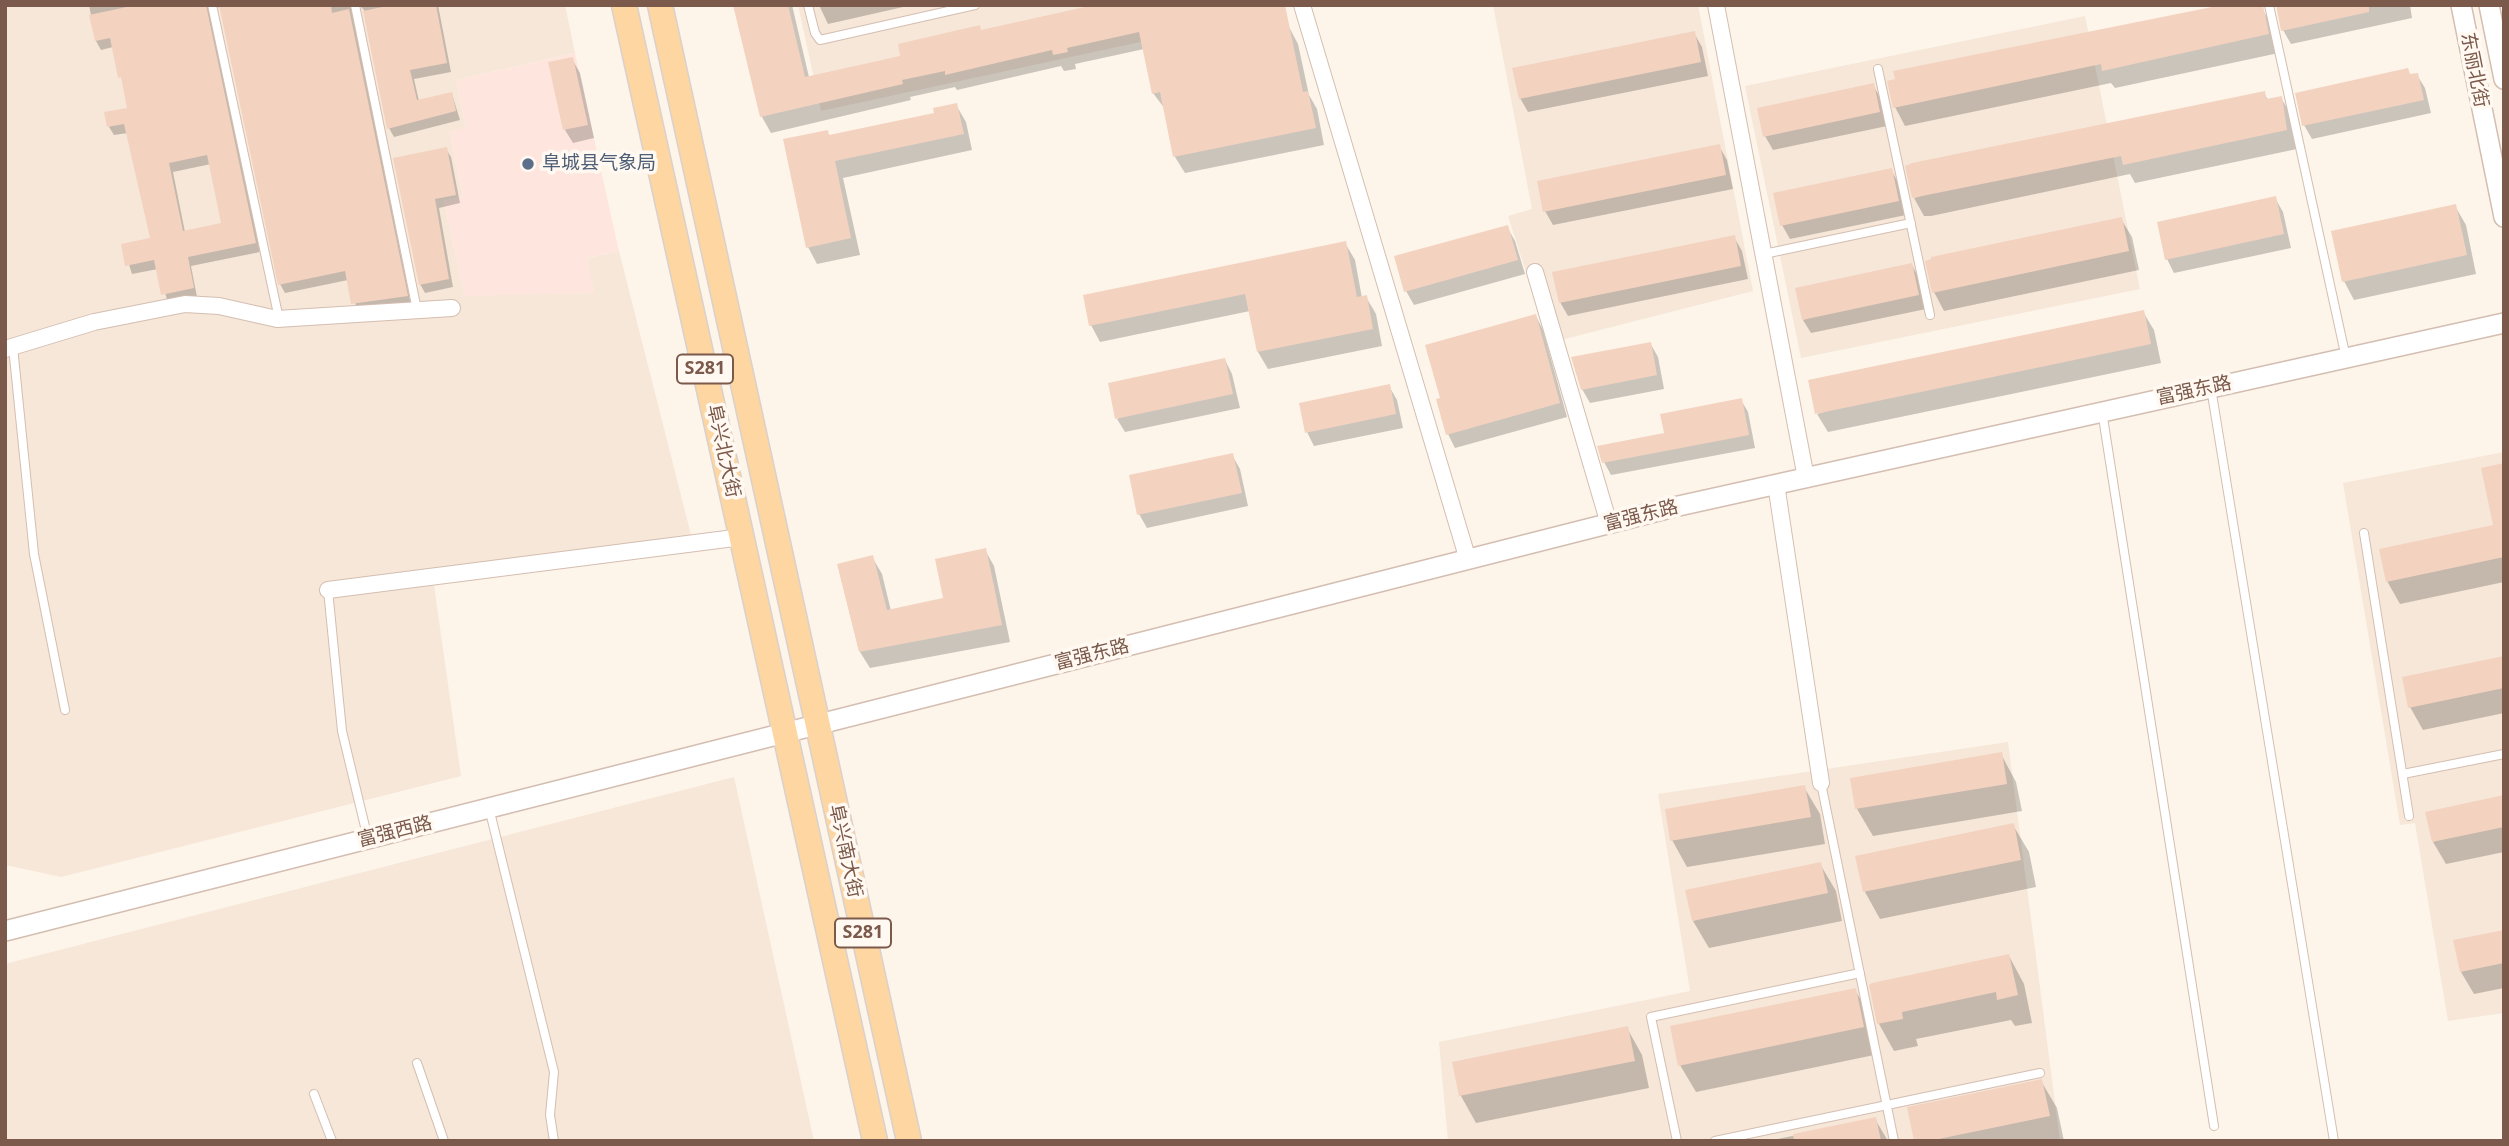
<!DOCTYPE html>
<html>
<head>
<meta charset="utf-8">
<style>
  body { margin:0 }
  #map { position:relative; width:2509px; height:1146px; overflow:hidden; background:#fdf5ea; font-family:"Noto Sans",sans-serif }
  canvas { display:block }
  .frame { position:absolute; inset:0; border:7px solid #7b594b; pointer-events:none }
</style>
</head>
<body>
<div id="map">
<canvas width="2509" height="1146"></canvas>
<div class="frame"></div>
</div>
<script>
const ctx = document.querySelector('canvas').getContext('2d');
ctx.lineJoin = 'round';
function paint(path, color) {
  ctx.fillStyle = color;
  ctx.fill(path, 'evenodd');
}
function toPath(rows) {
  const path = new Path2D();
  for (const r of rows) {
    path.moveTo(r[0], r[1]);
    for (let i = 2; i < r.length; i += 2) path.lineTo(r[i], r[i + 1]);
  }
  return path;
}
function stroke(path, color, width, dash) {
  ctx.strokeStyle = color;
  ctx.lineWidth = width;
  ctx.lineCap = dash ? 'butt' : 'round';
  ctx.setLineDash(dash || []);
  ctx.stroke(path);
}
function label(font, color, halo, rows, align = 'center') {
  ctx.font = font + ' "Noto Sans","Noto Sans SC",sans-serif';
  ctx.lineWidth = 7;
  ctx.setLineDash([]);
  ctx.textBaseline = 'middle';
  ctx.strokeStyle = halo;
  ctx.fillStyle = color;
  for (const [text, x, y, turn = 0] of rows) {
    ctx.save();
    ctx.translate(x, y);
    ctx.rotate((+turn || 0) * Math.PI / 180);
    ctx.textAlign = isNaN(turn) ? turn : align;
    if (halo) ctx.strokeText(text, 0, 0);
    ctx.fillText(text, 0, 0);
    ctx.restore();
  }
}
paint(toPath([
  [5,5,565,5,575,53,456,80,466,128,449,132,463,196,444,201,464,295,594,293,587,258,619,251,691,535,641,546,432,571,461,776,61,877,5,865],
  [798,5,1283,5,1284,11,821,111],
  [1493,5,1698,5,1753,291,1549,343,1508,216,1532,209],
  [2085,16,2140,289,1801,358,1745,86],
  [2504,452,2504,1013,2448,1021,2415,823,2400,825,2343,483],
  [2008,742,2060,1141,1448,1141,1439,1042,1690,991,1658,794],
  [734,777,814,1141,5,1141,5,964]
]), '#f6e7d8');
paint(toPath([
  [575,53,619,251,587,258,595,293,464,296,444,201,463,196,449,132,466,127,456,80]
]), '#fee6de');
paint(toPath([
  [89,5,438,5,451,72,414,79,419,101,452,94,460,120,394,137,389,128,364,10,360,6,353,15,411,305,358,312,348,280,285,293,280,284,221,7,213,8,210,16,260,252,191,266,197,297,168,303,158,269,132,274,123,246,152,240,128,133,114,135,109,127,129,109,124,86,113,47,101,50,96,41],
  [211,164,223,224,185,232,173,172],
  [734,5,792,5,809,77,902,57,982,31,1289,27,1298,44,1309,95,1317,109,1324,145,1185,173,1175,157,1165,109,1153,93,1144,49,1075,64,1076,69,1064,71,1061,66,957,90,955,87,910,97,911,100,771,133,762,117],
  [819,5,912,5,828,24],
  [2278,5,2410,5,2412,18,2291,44,2283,30],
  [2262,8,2272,27,2278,52,2274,54,2115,88,2111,83,1905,126,1895,107],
  [1694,33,1702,47,1708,76,1528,112,1520,98],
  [572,59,580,73,594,138,573,143,565,130],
  [2417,75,2425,88,2431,113,2312,139,2304,125],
  [1873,85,1881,99,1887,126,1773,150,1765,136],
  [2264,93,2268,100,2281,98,2292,116,2297,149,2135,183,2130,174,1931,216,1924,216,1914,198],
  [956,105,966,122,972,150,843,178,860,255,817,264,808,247,827,132,830,137,936,115],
  [1719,146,1727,160,1733,189,1553,225,1545,211],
  [446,149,451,157,460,203,439,208,453,287,425,293,420,284,395,159],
  [1891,170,1899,184,1906,215,1790,239,1782,225],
  [2275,198,2283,212,2291,248,2174,273,2167,259],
  [2455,206,2466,225,2476,274,2354,300,2344,281],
  [2121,219,2132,237,2139,270,1944,311,1934,292],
  [1507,227,1515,241,1525,274,1414,305,1406,291],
  [1734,237,1742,251,1748,279,1568,316,1560,302],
  [1345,243,1355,260,1362,298,1366,297,1376,314,1382,346,1268,369,1258,352,1250,311,1100,342,1091,325],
  [1912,265,1919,279,1926,309,1811,333,1803,320],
  [2143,312,2154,330,2161,363,1828,432,1817,414],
  [1536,316,1543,330,1567,417,1455,448,1448,434],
  [1650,343,1658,357,1664,389,1590,403,1582,389],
  [1225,360,1232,374,1240,408,1125,432,1117,419],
  [1389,386,1397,400,1403,428,1314,446,1307,432],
  [1741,400,1748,412,1755,448,1611,475,1604,462],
  [1232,455,1240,469,1248,506,1147,528,1139,514],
  [2504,465,2504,582,2400,604,2387,581,2495,526],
  [985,550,994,566,1010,642,870,668,860,652,872,557,882,574,891,611,945,599],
  [2504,658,2504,713,2423,730,2410,707],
  [2001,754,2016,782,2022,811,1873,836,1857,809,1852,779],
  [1804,787,1820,814,1825,844,1687,867,1672,840],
  [2504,797,2504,852,2446,864,2433,842],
  [2013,825,2029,852,2036,887,1880,919,1865,892,1858,857],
  [1820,864,1836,891,1842,921,1709,948,1693,921],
  [2504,932,2504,988,2474,994,2461,972],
  [2009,956,2024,984,2032,1023,2015,1026,2011,1020,1916,1039,1918,1046,1894,1051,1879,1024,1871,986],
  [1855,990,1871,1017,1879,1054,1696,1092,1680,1065],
  [1627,1028,1642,1055,1649,1088,1476,1123,1461,1096,1454,1063],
  [2041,1081,2057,1108,2064,1141,1916,1141],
  [1875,1119,1888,1141,1768,1141]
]), '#0003');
paint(toPath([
  [136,5,206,5,256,243,188,257,194,288,161,295,154,260,125,266,121,244,150,238,124,124,107,127,104,112,127,108,121,77,118,78,110,38,95,41,89,15],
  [207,155,221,223,183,231,169,163],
  [219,5,331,5,332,13,349,9,408,296,351,304,345,271,278,285],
  [392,5,436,5,447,63,410,70,417,100,452,92,456,111,387,129,363,11],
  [733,5,788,5,805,77,900,56,898,44,980,25,981,30,1094,5,1285,5,1303,92,1308,91,1316,128,1173,157,1160,92,1152,94,1139,32,1067,48,1068,52,1053,55,1052,50,945,75,945,71,902,80,903,84,760,117],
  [2222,5,2263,5,2269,34,2102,71,2101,64,1893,108,1887,81,1895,79,1893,71],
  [2276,5,2369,5,2369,12,2281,31],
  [1695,31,1701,62,1519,99,1512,68],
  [573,57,588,125,563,130,548,62],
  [2408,68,2410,74,2418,73,2424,100,2302,126,2295,93],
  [1874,83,1880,112,1763,137,1757,108],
  [2265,91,2266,99,2282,96,2287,130,2123,165,2121,156,1912,198,1905,166,1912,163],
  [957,103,964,134,835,161,851,238,806,248,783,139,828,130,829,135,934,113,933,108],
  [1720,144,1726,175,1543,212,1537,181],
  [447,147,456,195,435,199,449,279,419,285,393,158],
  [1892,168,1899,201,1780,226,1773,193],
  [2276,196,2284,234,2165,260,2157,222],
  [2456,204,2467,255,2342,282,2331,231],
  [2122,217,2129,251,1932,293,1925,261,1931,259,1931,257],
  [1508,225,1518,260,1404,292,1394,256],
  [1735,235,1741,266,1559,303,1552,272],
  [1346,241,1357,297,1367,295,1373,329,1257,352,1245,294,1089,326,1083,295],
  [1912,263,1919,295,1802,320,1795,288],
  [2144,310,2151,344,1815,414,1808,380],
  [1536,314,1560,403,1446,435,1436,399,1440,398,1425,345],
  [1651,342,1657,375,1581,390,1571,357],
  [1225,358,1233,394,1115,419,1108,383],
  [1390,384,1396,414,1305,433,1299,403],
  [1742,398,1749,435,1602,463,1597,446,1664,433,1660,414],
  [1233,453,1242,493,1137,515,1129,475],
  [2504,463,2504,557,2386,582,2379,549,2493,525,2481,468],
  [986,548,1002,625,859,652,837,564,873,555,887,610,943,598,935,559],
  [2504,656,2504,688,2408,708,2402,677],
  [2002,752,2007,784,1855,809,1850,778],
  [1805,785,1811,817,1670,841,1665,809],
  [2504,795,2504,827,2432,842,2425,812],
  [2014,823,2021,860,1863,892,1855,856],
  [1821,862,1828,893,1692,921,1685,890],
  [2504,930,2504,963,2460,972,2453,940],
  [2009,954,2018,995,1997,1000,1996,992,1902,1012,1903,1019,1877,1024,1869,985,1872,983],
  [1856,988,1864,1027,1678,1066,1670,1026],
  [1628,1026,1635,1061,1459,1096,1452,1062],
  [2042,1079,2050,1116,1929,1141,1914,1141,1907,1107],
  [1876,1117,1881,1141,1794,1141,1793,1134]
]), '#f4d2c0');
const service = toPath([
  [212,5,279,319],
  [355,5,417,310],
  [808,5,815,33,820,40,975,5],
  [2269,5,2346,358],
  [1878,69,1930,315],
  [1764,254,1911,223],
  [13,347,34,554,65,710],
  [2211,388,2334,1141],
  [2102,411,2214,1126],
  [2364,533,2409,816],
  [328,590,342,731,368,839],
  [2403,774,2504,754],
  [1821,783,1894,1141],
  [489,808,554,1072,550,1115,554,1141],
  [417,1063,444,1141],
  [314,1094,332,1141],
  [1677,1141,1651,1017,1860,973],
  [1715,1141,2040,1073]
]);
const minor = toPath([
  [1302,5,1468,560],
  [1716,5,1806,478],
  [1535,272,1609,524],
  [5,349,94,322,185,304,219,306,277,319,452,308],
  [1776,484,1821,783],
  [328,590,742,537]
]);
const tertiary = toPath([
  [2461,5,2504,217],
  [2489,5,2504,79],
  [5,931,1674,507,2504,323]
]);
const primary = toPath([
  [624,5,875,1141],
  [660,5,909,1141]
]);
stroke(service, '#d4beb1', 10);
stroke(minor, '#d4beb1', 18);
stroke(tertiary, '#d4beb1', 22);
stroke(primary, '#dad1cd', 27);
stroke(service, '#fff', 8);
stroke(minor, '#fff', 16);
stroke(tertiary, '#fff', 19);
stroke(primary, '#fed6a1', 24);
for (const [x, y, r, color] of [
  [528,164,7,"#5c6f8a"]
]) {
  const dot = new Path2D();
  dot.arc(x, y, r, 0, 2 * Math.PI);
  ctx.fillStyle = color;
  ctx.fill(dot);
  stroke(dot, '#fff9f2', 2.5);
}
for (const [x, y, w] of [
  [705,369,56],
  [863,933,56]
]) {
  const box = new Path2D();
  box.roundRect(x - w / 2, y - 14.5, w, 29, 5);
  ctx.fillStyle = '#fff9f2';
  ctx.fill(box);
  stroke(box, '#7b594b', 2);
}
label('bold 18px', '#7b594b', null, [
  ["S281",705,369],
  ["S281",863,933]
]);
label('19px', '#7b594b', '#fff9f2', [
  ["东丽北街",2474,70,79],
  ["富强东路",2194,391,-12],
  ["阜兴北大街",723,451,78],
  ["富强东路",1641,516,-14],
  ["富强东路",1092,655,-14],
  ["富强西路",395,832,-14],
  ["阜兴南大街",845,851,78]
]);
label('19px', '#4e5e75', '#fff9f2', [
  ["阜城县气象局",542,164]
], 'left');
</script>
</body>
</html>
